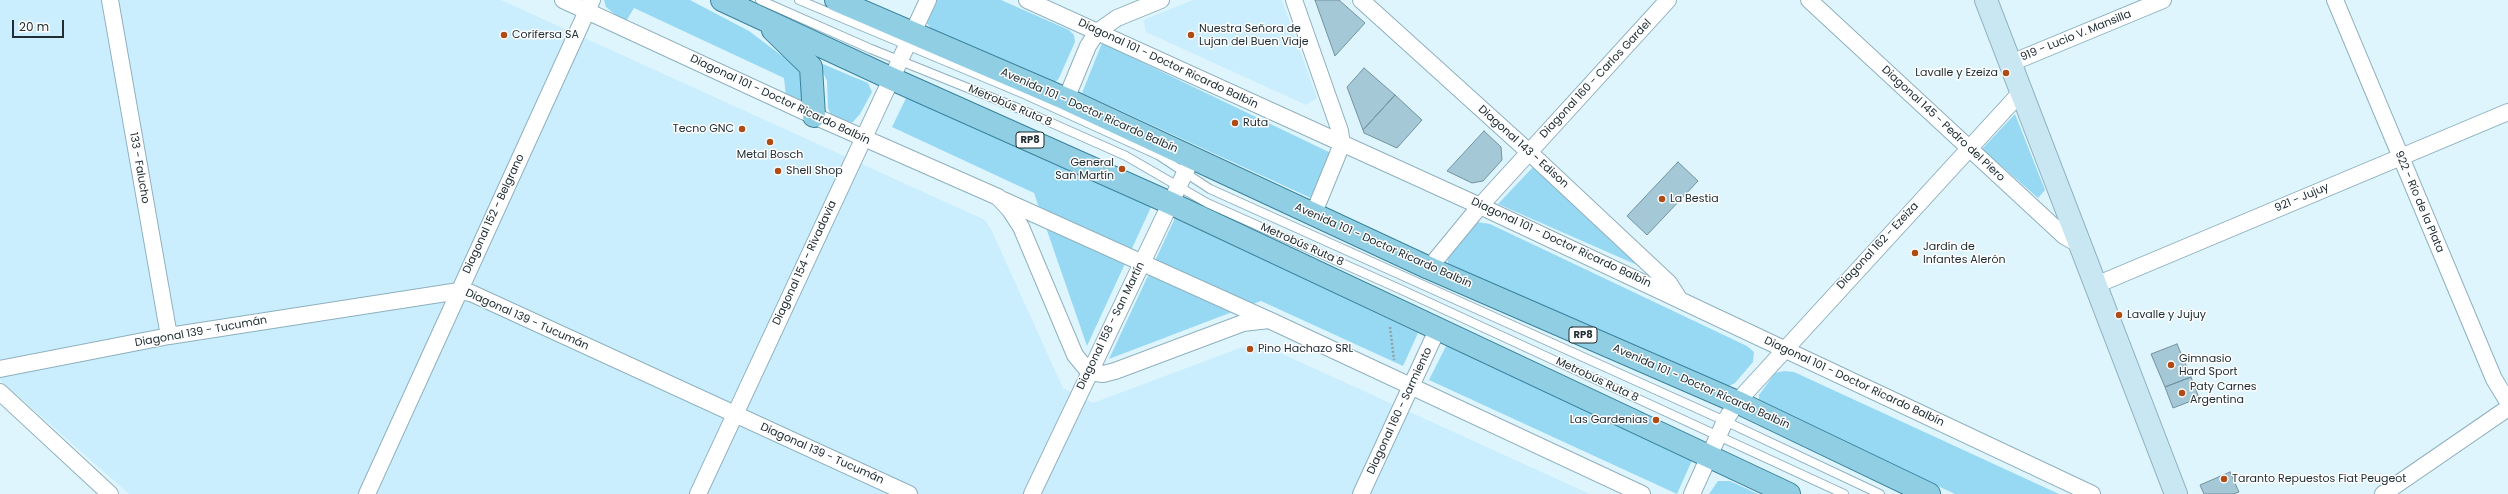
<!DOCTYPE html>
<html>
<head>
<meta charset="utf-8">
<style>
  body { margin:0 }
  #map { position:relative; width:2508px; height:494px; overflow:hidden; background:#dff5fe; font-family:Poppins,sans-serif }
  canvas { display:block }
  .scale { position:absolute; left:12px; top:20px; width:52px; height:18px; box-sizing:border-box; border:2px solid #212f34; border-top:0; padding-left:5px; font-size:12px; line-height:14px; white-space:nowrap; color:#212f34; -webkit-text-stroke:3px #fefefe; paint-order:stroke }
</style>
</head>
<body>
<div id="map">
<canvas width="2508" height="494"></canvas>
<div class="scale">20 m</div>
</div>
<script>
const ctx = document.querySelector('canvas').getContext('2d');
ctx.lineJoin = 'round';
function paint(path, color) {
  ctx.fillStyle = color;
  ctx.fill(path, 'evenodd');
}
function toPath(rows) {
  const path = new Path2D();
  for (const r of rows) {
    path.moveTo(r[0], r[1]);
    for (let i = 2; i < r.length; i += 2) path.lineTo(r[i], r[i + 1]);
  }
  return path;
}
function stroke(path, color, width, dash) {
  ctx.strokeStyle = color;
  ctx.lineWidth = width;
  ctx.lineCap = dash ? 'butt' : 'round';
  ctx.setLineDash(dash || []);
  ctx.stroke(path);
}
function label(font, color, halo, rows, align = 'center') {
  ctx.font = font + ' Poppins,sans-serif';
  ctx.lineWidth = 3;
  ctx.setLineDash([]);
  ctx.textBaseline = 'middle';
  ctx.strokeStyle = halo;
  ctx.fillStyle = color;
  for (const [text, x, y, turn = 0] of rows) {
    ctx.save();
    ctx.translate(x, y);
    ctx.rotate((+turn || 0) * Math.PI / 180);
    ctx.textAlign = isNaN(turn) ? turn : align;
    if (halo) ctx.strokeText(text, 0, 0);
    ctx.fillText(text, 0, 0);
    ctx.restore();
  }
}
paint(toPath([
  [0,0,501,0,985,220,991,229,1063,388,1093,403,1256,342,1590,494,129,494,0,380],
  [1193,0,1282,0,1317,98,1306,105,1146,32,1143,20]
]), '#caeefd');
paint(toPath([
  [604,0,690,0,749,31,801,70,807,96,798,102,786,97,784,78,634,8,625,23,606,7],
  [936,0,1001,0,1069,30,1074,35,1075,42,1059,78,1055,83,935,34,926,22],
  [1102,43,1335,155,1313,199,1082,93],
  [818,62,868,83,872,92,860,114,853,122,844,124,831,115,828,108,827,81],
  [908,94,1152,205,1087,346,1034,193,892,127],
  [2015,114,2045,190,2038,198,1982,149],
  [1534,166,1637,265,1498,204],
  [1175,218,1418,333,1403,366,1261,301,1109,359],
  [1477,222,1490,224,1747,346,1754,352,1753,362,1735,383,1729,386,1722,385,1448,264,1447,255,1469,228],
  [1447,344,1693,458,1677,494,1429,380],
  [1784,371,1794,372,2059,494,1955,494,1763,405,1759,400,1759,395,1775,373],
  [1718,481,1730,481,1758,494,1709,494]
]), '#97d9f3');
const building = toPath([
  [1315,0,1339,0,1365,23,1335,56,1315,0],
  [1364,68,1395,95,1363,130,1347,87,1364,68],
  [1395,95,1422,120,1397,148,1364,133,1363,130,1395,95],
  [1484,131,1501,147,1502,160,1483,181,1472,183,1447,171,1484,131],
  [1678,162,1698,181,1647,235,1627,216,1678,162],
  [2177,344,2191,377,2165,387,2151,354,2177,344],
  [2191,377,2199,398,2173,408,2165,387,2191,377],
  [2230,472,2239,492,2233,494,2204,494,2200,485,2230,472]
]);
paint(building, '#a5c8d6');
stroke(building, '#7192a0', 1);
const lane = toPath([
  [760,0,871,49,1020,109,1126,156,1207,203,1402,290,1844,494],
  [799,0,1024,94,1158,155,1210,189,1725,421,1880,494]
]);
const street = toPath([
  [110,0,169,336],
  [563,0,814,116,998,197,1010,210,1021,227,1075,355,1089,372,1103,374,1115,371,1243,323,1269,320,1642,494],
  [1027,0,1480,206,2092,494],
  [1294,0,1340,131,1342,144,1313,215],
  [1361,0,1529,152,1669,283,1678,297],
  [1809,0,2064,236,2080,245],
  [2335,0,2494,379,2508,402],
  [2011,63,2163,0],
  [1066,99,1088,46,1097,32,1117,18,1161,0],
  [1003,200,1269,320],
  [1429,268,1480,206,1668,0],
  [2096,285,2508,112],
  [0,369,169,336,459,291,471,293,909,494],
  [0,392,110,494],
  [367,494,592,0],
  [698,494,928,0],
  [1032,494,1192,158],
  [1361,494,1438,328],
  [1692,494,1725,421,1737,402,2022,91],
  [2383,494,2508,408]
]);
const secondary = toPath([
  [1986,0,2176,494]
]);
const primary = toPath([
  [722,0,890,78,1170,203,1789,494],
  [836,0,1066,99,1429,268,1737,402,1929,494],
  [773,30,811,67,814,116]
]);
stroke(lane, '#8eb0be', 10);
stroke(street, '#8eb0be', 18);
stroke(secondary, '#8eb0be', 24);
stroke(primary, '#39829b', 24);
stroke(toPath([
  [1390,327,1394,360]
]), '#90a3aa', 2.5, [2, 2]);
stroke(lane, '#fff', 8);
stroke(street, '#fff', 16);
stroke(secondary, '#c8e7f2', 22);
stroke(primary, '#90cee4', 22);
for (const [x, y, r, color] of [
  [504,35,4,"#af4c15"],
  [1191,35,4,"#af4c15"],
  [2006,73,4,"#af4c15"],
  [1235,123,4,"#af4c15"],
  [742,129,4,"#af4c15"],
  [770,142,4,"#af4c15"],
  [1122,169,4,"#af4c15"],
  [778,171,4,"#af4c15"],
  [1662,199,4,"#af4c15"],
  [1915,253,4,"#af4c15"],
  [2119,315,4,"#af4c15"],
  [1250,349,4,"#af4c15"],
  [2171,365,4,"#af4c15"],
  [2182,393,4,"#af4c15"],
  [1656,420,4,"#af4c15"],
  [2224,479,4,"#af4c15"]
]) {
  const dot = new Path2D();
  dot.arc(x, y, r, 0, 2 * Math.PI);
  ctx.fillStyle = color;
  ctx.fill(dot);
  stroke(dot, '#fefefe', 1.5);
}
for (const [x, y, w] of [
  [1030,140,28],
  [1583,335,28]
]) {
  const box = new Path2D();
  box.roundRect(x - w / 2, y - 8, w, 16, 3);
  ctx.fillStyle = '#fefefe';
  ctx.fill(box);
  stroke(box, '#212f34', 1);
}
label('bold 10px', '#212f34', null, [
  ["RP8",1030,140],
  ["RP8",1583,335]
]);
label('11px', '#212f34', '#fefefe', [
  ["Nuestra Señora de",1199,29],
  ["Lujan del Buen Viaje",1199,42],
  ["Corifersa SA",512,35],
  ["Lavalle y Ezeiza",1998,73,"right"],
  ["Ruta",1243,123],
  ["Tecno GNC",734,129,"right"],
  ["Metal Bosch",770,155,"center"],
  ["General",1114,163,"right"],
  ["San Martín",1114,176,"right"],
  ["Shell Shop",786,171],
  ["La Bestia",1670,199],
  ["Jardín de",1923,247],
  ["Infantes Alerón",1923,260],
  ["Lavalle y Jujuy",2127,315],
  ["Pino Hachazo SRL",1258,349],
  ["Gimnasio",2179,359],
  ["Hard Sport",2179,372],
  ["Paty Carnes",2190,387],
  ["Argentina",2190,400],
  ["Las Gardenias",1648,420,"right"],
  ["Taranto Repuestos Fiat Peugeot",2232,479]
], 'left');
label('11px', '#212f34', '#fefefe', [
  ["919 - Lucio V. Mansilla",2076,36,-22],
  ["Diagonal 101 - Doctor Ricardo Balbín",1168,64,25],
  ["Diagonal 160 - Carlos Gardel",1596,79,-47],
  ["Diagonal 101 - Doctor Ricardo Balbín",780,100,25],
  ["Metrobús Ruta 8",1010,106,23],
  ["Avenida 101 - Doctor Ricardo Balbín",1089,111,24],
  ["Diagonal 145 - Pedro del Piero",1943,124,43],
  ["Diagonal 143 - Edison",1523,147,42],
  ["133 - Falucho",139,168,80],
  ["921 - Jujuy",2302,198,-23],
  ["922 - Río de la Plata",2419,202,67],
  ["Diagonal 152 - Belgrano",494,214,-65],
  ["Diagonal 101 - Doctor Ricardo Balbín",1561,243,25],
  ["Metrobús Ruta 8",1302,245,24],
  ["Avenida 101 - Doctor Ricardo Balbín",1383,246,24],
  ["Diagonal 162 - Ezeiza",1878,246,-47],
  ["Diagonal 154 - Rivadavia",805,263,-65],
  ["Diagonal 139 - Tucumán",527,320,24],
  ["Diagonal 158 - San Martín",1111,326,-64],
  ["Diagonal 139 - Tucumán",201,332,-10],
  ["Metrobús Ruta 8",1597,380,25],
  ["Diagonal 101 - Doctor Ricardo Balbín",1854,382,25],
  ["Avenida 101 - Doctor Ricardo Balbín",1701,387,24],
  ["Diagonal 160 - Sarmiento",1400,411,-65],
  ["Diagonal 139 - Tucumán",822,454,24]
]);
</script>
</body>
</html>
